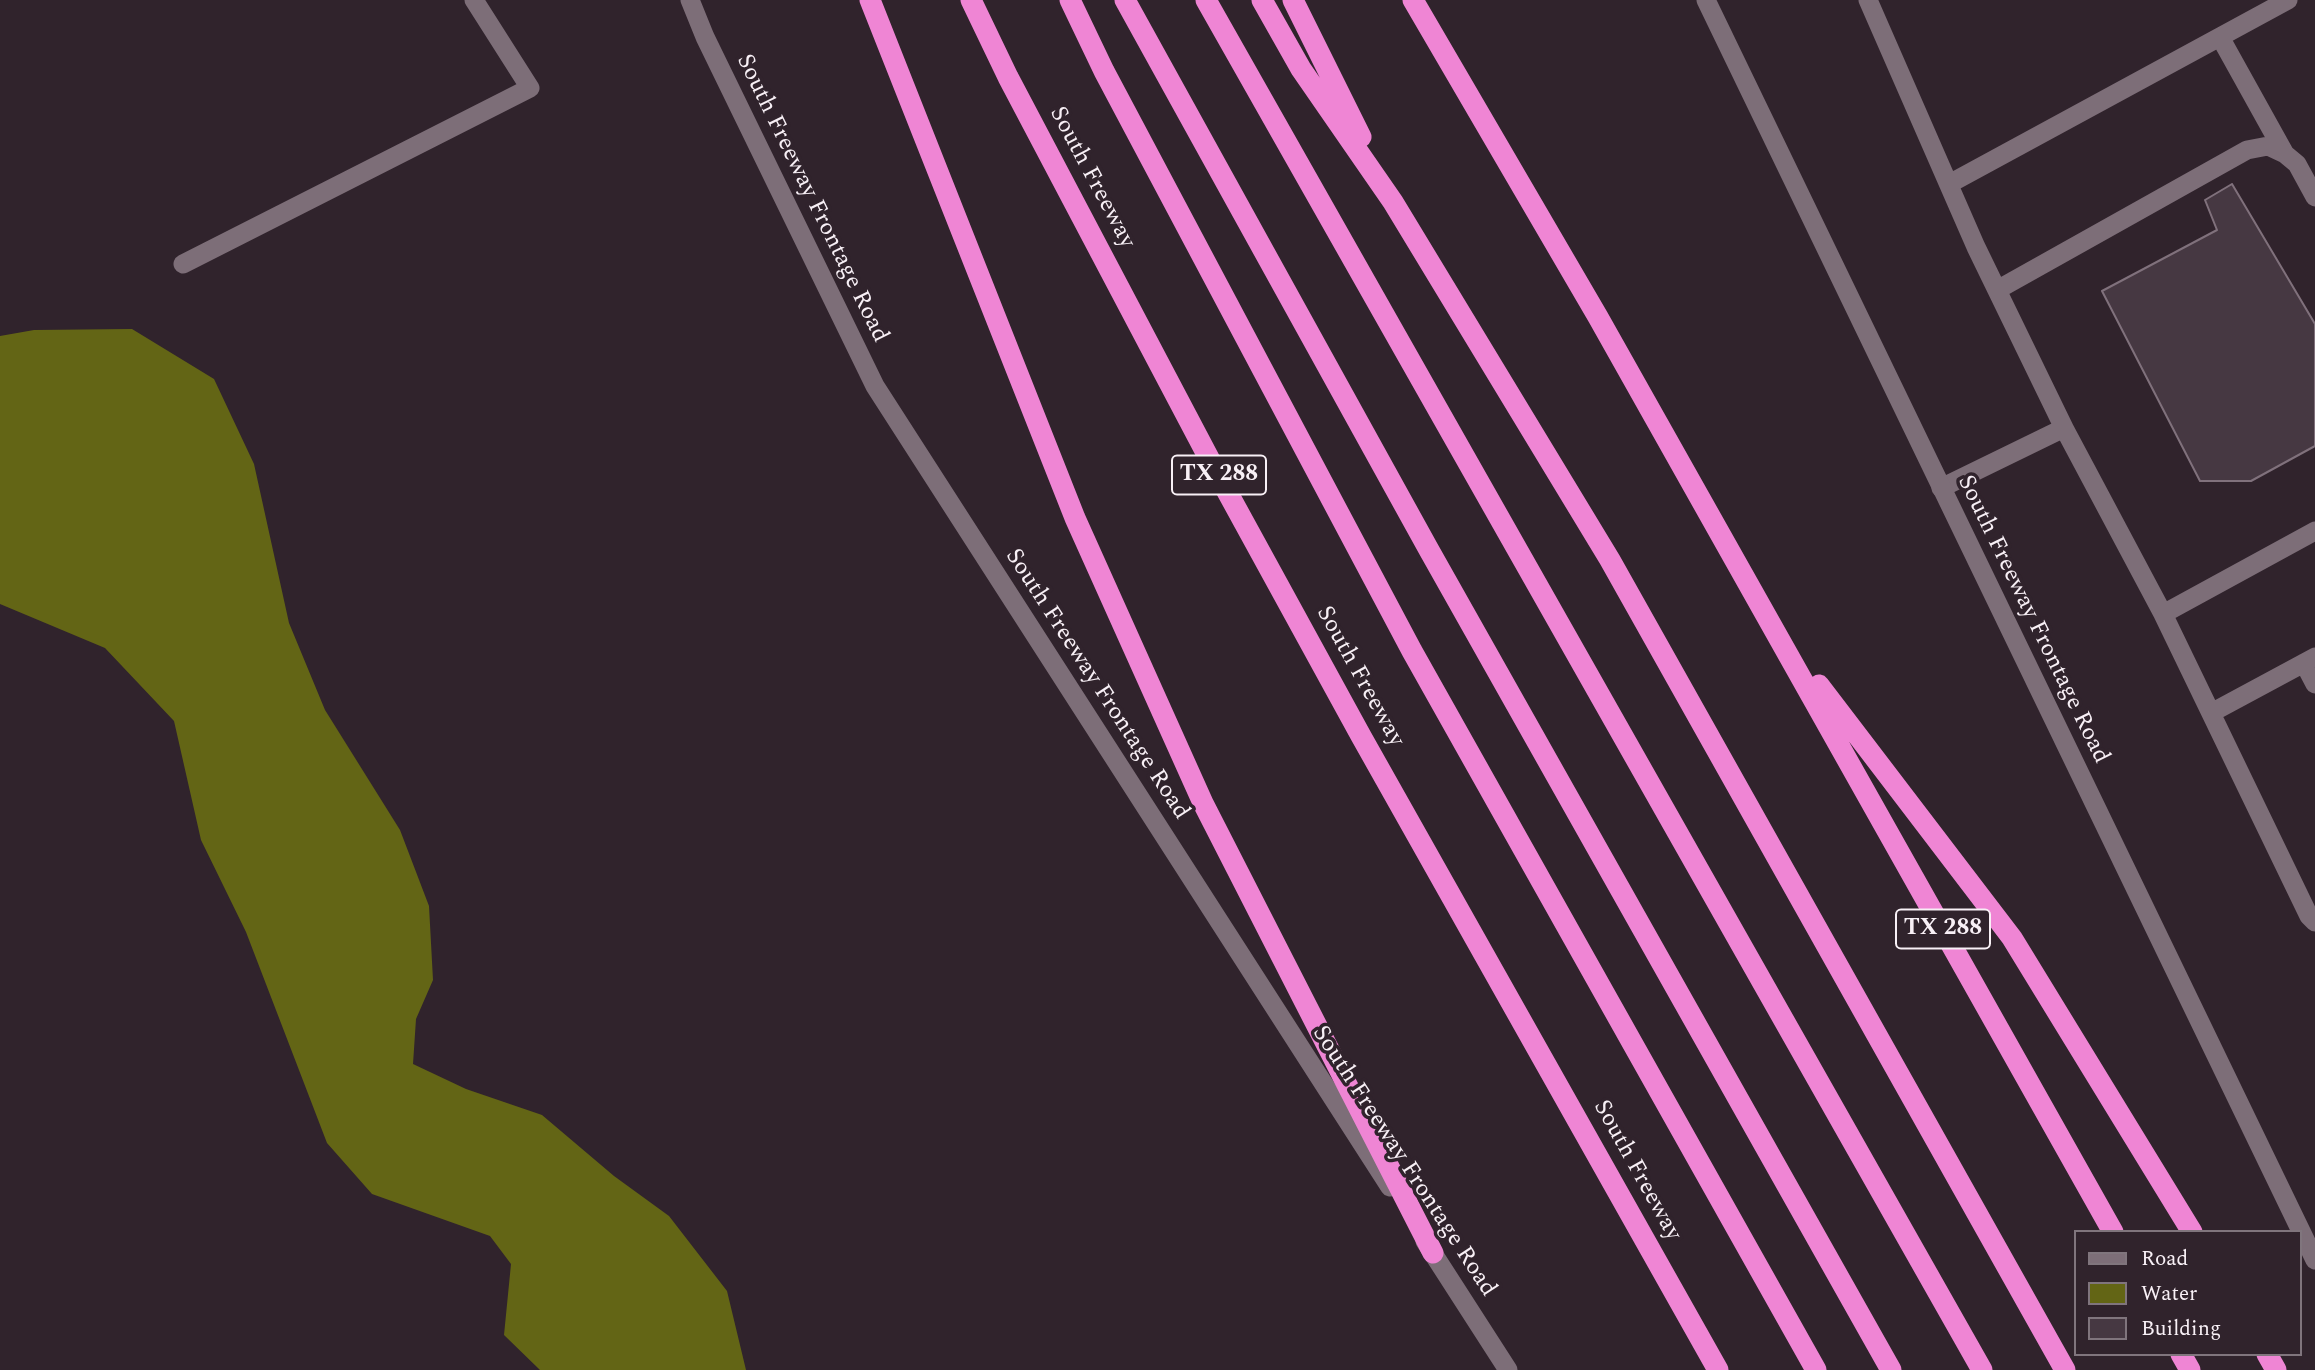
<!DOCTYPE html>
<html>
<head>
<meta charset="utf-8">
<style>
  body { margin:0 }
  #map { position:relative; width:2315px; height:1370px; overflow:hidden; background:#30232c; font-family:Spectral,serif }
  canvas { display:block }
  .legend { position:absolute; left:2074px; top:1230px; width:228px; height:126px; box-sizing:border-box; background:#30232c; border:2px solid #80757d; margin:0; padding:9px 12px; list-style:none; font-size:21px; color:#f8f0f6 }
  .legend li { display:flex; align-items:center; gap:14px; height:35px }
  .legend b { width:35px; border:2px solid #80757d }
</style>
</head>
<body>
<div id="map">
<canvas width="2315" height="1370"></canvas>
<ul class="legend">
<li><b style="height:9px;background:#7d6e78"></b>Road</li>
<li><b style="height:19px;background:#636515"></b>Water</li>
<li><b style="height:19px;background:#463842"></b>Building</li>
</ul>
</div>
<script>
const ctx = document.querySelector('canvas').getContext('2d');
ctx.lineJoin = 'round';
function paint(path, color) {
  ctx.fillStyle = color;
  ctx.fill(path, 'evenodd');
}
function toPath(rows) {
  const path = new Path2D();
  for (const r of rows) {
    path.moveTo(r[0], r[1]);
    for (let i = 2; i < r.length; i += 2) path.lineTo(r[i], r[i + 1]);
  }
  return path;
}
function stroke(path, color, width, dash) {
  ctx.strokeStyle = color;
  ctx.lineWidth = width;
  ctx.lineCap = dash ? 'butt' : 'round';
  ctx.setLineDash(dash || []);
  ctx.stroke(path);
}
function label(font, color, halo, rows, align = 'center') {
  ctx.font = font + ' Spectral,serif';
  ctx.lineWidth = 7;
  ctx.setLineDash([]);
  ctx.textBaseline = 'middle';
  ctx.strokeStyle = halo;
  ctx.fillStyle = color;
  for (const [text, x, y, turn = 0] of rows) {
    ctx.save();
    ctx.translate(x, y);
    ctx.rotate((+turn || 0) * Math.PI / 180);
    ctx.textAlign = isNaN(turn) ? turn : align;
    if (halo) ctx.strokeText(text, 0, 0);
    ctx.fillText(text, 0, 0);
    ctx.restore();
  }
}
paint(toPath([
  [132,329,214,379,254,464,289,623,325,710,400,830,429,906,433,980,416,1019,413,1064,466,1089,542,1115,614,1176,669,1216,727,1291,746,1370,540,1370,504,1335,511,1264,490,1236,372,1194,327,1143,246,932,201,840,174,721,105,648,0,604,0,336,34,330]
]), '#636515');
const building = toPath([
  [2232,184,2315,324,2315,446,2251,481,2200,481,2102,291,2217,230,2205,200,2232,184]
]);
paint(building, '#463842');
stroke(building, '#80717c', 2);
stroke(toPath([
  [1868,0,1976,247,2064,428,1941,488],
  [2220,37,2285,154],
  [1949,184,2288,0],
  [183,264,530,88,474,0],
  [1997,290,2247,150,2268,146,2285,154,2297,164,2315,197],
  [2064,428,2163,614,2309,916,2315,922],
  [2163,614,2315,531],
  [2304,663,2315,684],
  [2211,713,2315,657]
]), '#7d6e78', 19);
stroke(toPath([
  [690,0,705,37,875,386,1390,1187],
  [1706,0,2315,1260],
  [1425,1241,1508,1370]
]), '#7d6e78', 19);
stroke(toPath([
  [870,0,1075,518,1203,803,1433,1253],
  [971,0,1008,77,1212,464,1361,736,1718,1370],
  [1070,0,1104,71,1412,651,1816,1370],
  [1125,0,1429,550,1891,1370],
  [1206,0,1982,1370],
  [1262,0,1301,69,1393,202,1610,560,2065,1370],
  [1293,0,1361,137],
  [1413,0,1598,317,2113,1232],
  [1819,685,2012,938,2192,1232],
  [2181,1354,2190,1370],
  [2267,1354,2276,1370]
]), '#ef85d4', 21);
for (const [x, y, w] of [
  [1219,475,94],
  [1943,929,94]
]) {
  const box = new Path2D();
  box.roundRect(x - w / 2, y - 19.5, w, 39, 5);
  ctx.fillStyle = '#30232c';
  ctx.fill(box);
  stroke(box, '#f8f0f6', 2);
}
label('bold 23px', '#f8f0f6', null, [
  ["TX 288",1219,475],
  ["TX 288",1943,929]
]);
label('24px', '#f8f0f6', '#30232c', [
  ["South Freeway",1091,178,62],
  ["South Freeway Frontage Road",811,199,64],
  ["South Freeway Frontage Road",2032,620,64],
  ["South Freeway",1359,677,61],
  ["South Freeway Frontage Road",1096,685,57],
  ["South Freeway Frontage Road",1403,1162,57],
  ["South Freeway",1636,1171,61]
]);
</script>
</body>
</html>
